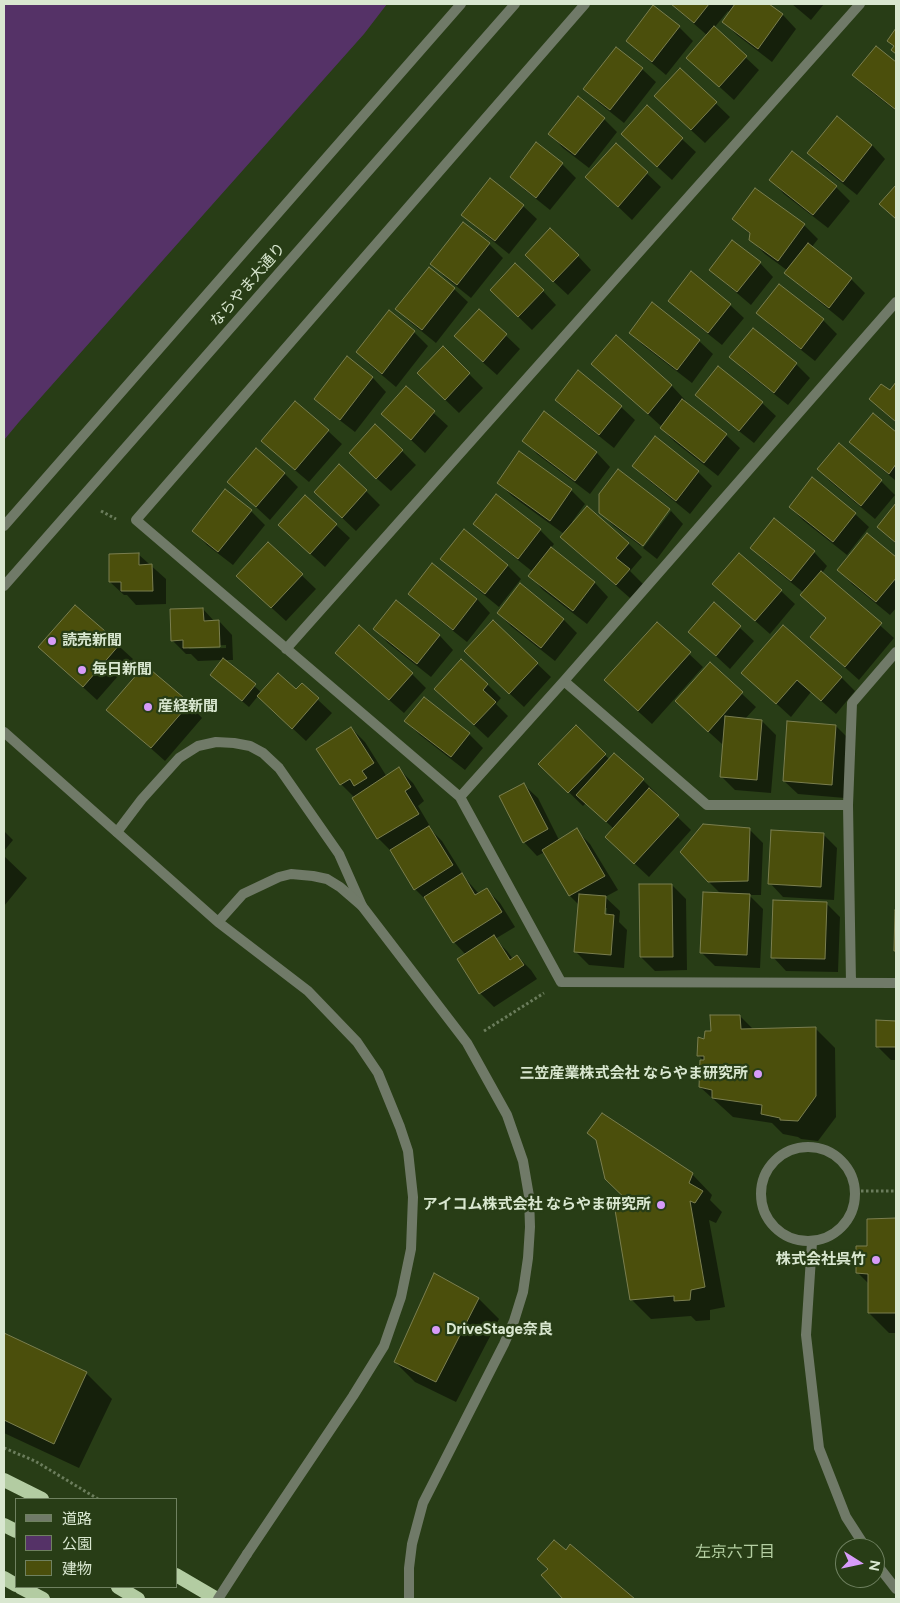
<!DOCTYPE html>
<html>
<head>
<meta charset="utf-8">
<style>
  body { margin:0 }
  #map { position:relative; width:900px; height:1603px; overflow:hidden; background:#283d16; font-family:Figtree,"Noto Sans JP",sans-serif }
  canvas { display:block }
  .frame { position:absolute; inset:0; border:5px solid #d9e7d0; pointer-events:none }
  .legend { position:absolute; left:15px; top:1498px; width:162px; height:90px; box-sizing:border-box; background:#283d16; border:1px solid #6f8160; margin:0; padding:6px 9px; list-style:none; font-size:15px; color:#d9e7d0 }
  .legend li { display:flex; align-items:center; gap:10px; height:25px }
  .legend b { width:25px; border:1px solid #6f8160 }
  .north { position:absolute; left:835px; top:1538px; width:50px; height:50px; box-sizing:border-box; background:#283d16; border:1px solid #6f8160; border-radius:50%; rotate:100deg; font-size:14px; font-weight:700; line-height:20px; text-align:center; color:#d9e7d0 }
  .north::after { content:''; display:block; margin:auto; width:18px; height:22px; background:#d79bf9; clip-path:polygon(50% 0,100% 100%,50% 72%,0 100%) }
</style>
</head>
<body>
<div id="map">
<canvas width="900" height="1603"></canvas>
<div class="frame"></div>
<ul class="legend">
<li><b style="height:6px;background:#707a68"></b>道路</li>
<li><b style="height:14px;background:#553267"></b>公園</li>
<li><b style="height:14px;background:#4b4f0c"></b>建物</li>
</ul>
<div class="north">N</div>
</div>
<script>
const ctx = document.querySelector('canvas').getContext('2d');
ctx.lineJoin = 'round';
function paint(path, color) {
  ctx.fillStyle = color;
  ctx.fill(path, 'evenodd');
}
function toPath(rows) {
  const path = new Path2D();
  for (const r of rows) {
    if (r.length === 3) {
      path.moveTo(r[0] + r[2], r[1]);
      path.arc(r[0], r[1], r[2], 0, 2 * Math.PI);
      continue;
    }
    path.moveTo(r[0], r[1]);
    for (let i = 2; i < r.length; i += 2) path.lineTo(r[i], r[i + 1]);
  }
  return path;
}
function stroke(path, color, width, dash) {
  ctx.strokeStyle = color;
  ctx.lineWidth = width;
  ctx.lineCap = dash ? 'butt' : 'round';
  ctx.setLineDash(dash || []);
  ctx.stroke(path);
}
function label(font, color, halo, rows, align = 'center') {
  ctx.font = font + ' Figtree,"Noto Sans JP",sans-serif';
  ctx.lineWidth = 4.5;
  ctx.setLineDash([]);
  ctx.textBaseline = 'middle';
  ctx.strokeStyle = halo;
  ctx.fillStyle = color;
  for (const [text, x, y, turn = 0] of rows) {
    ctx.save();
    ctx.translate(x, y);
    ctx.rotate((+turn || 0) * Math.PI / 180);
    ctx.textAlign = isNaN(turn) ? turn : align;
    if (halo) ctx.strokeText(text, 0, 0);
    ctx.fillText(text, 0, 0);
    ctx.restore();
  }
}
paint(toPath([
  [4,4,387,4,364,34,19,422,4,440]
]), '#553267');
paint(toPath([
  [671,4,767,4,783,15,796,29,772,62,737,35,723,21,730,13,728,11,714,28,759,70,734,100,702,71,708,36],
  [792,4,824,4,811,20],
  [653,7,679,27,693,41,666,75,641,54,627,41],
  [876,47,896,63,896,111,868,89,854,75],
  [642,69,656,82,624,123,599,103,585,89],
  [680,69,730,117,705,143,669,110],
  [647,107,696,152,672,180,637,148],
  [604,119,617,132,589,168,563,148,550,134],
  [537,144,562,164,576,178,550,210,525,190,511,176],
  [616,144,661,187,632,220,587,177],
  [872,145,885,159,857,195,822,167,809,153],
  [771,180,836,187,850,201,828,228,784,194],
  [523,206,537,219,509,254,477,228,463,215],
  [733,219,804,225,818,239,811,248,851,279,865,293,843,321,800,286,786,273,788,271,765,254,751,240,751,235],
  [464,224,489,244,503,258,471,298,446,278,432,264],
  [578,256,591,270,568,295,540,269],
  [760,263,773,277,751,305,725,283,711,270],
  [454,289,468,302,436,343,410,322,397,309],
  [543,291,556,305,532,330,505,304],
  [670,301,730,305,744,318,722,345,683,314],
  [479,310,520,349,497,375,469,350],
  [389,312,414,332,428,346,396,387,371,366,358,352],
  [758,313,823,320,837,334,815,361,772,327],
  [753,330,796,364,810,378,788,405,745,371,731,357],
  [630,333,699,341,713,354,692,383,644,346],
  [616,337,672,386,685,400,684,401,726,435,740,448,718,476,675,442,661,428,662,427,593,364],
  [443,348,483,388,459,413,432,387],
  [347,358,373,378,386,392,355,432,329,412,316,398],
  [896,384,896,423,870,399,890,392],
  [406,388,448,426,425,453,383,414],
  [697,395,762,403,776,416,754,443,711,409],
  [556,400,621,407,635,420,614,448,570,413],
  [544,413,597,453,610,467,590,494,537,454,524,440],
  [873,414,896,433,896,481,865,455,851,442],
  [328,431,342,444,309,482,276,454],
  [655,438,698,472,712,486,690,514,647,479,633,466],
  [839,445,881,481,895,495,875,519,832,483,818,469],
  [402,451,416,465,391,491,364,467],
  [520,453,571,490,585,504,572,522,628,543,642,557,630,571,643,584,630,598,575,550,564,534,512,496,498,482],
  [618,471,670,510,668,510,641,546,614,526,600,512],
  [284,473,298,487,270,520,229,482],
  [225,491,251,511,265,525,233,565,207,545,194,531],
  [366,491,380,505,356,531,315,492],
  [497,496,540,530,554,544,551,548,595,583,608,597,587,624,543,590,530,576,533,572,489,537,475,523],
  [896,505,896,544,878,527],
  [790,507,855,514,869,527,847,555,804,521],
  [671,511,683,524,657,559,643,548],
  [336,525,350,538,325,567,293,538],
  [867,535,896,559,896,608,890,615,852,584,839,570],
  [268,543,316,589,286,621,252,590],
  [752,548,814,552,827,566,822,573,894,638,859,680,811,637,827,619,802,595,804,593,766,562],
  [138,554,166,579,166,604,136,605,127,595,124,595,110,582],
  [442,559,507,565,521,579,499,607,456,572],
  [520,585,564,620,577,633,555,661,512,627,498,613],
  [781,591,795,604,770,634,728,597],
  [409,594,477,599,490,613,467,642,423,607],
  [396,601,440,636,453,650,431,677,388,643,375,629],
  [714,604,754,641,730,669,690,632],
  [75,606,133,659,97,700,39,647],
  [203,609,215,622,219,621,232,635,233,660,225,660,262,693,297,691,302,685,332,713,306,741,258,696,249,707,218,681,223,660,198,661,191,654,186,654,172,640],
  [226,645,226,648,190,649,187,647],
  [493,622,551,677,524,707,479,665],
  [657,624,703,667,652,724,619,694],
  [710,664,756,707,745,719,762,721,776,735,771,793,735,790,721,776,724,743,722,744,690,715],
  [350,666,412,674,426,688,404,713],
  [743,673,841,677,855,691,836,714,811,692,791,717],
  [487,684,501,698,496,704,508,716,488,738,435,689],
  [189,704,202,718,165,761,108,710],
  [406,721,469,734,483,748,465,770,420,735],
  [576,726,609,759,643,780,657,794,655,795,691,830,649,877,620,850,614,829,586,803,583,806,540,764],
  [836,726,850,740,845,798,798,794,784,781],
  [351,728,365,742,387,777,399,769,413,783,424,801,418,806,431,828,430,829,442,841,465,878,479,894,487,890,500,903,515,927,495,939,507,951,513,959,517,956,531,970,537,979,494,1007,480,993,466,955,454,942,429,903,415,889,392,852,378,838,354,797,341,784],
  [524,785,538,798,559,840,576,830,590,844,618,890,605,897,620,911,619,922,627,930,624,968,589,965,575,951,579,905,570,896,545,852,537,856,524,842],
  [604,908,607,908,606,921],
  [749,829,763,843,761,895,749,895,763,909,760,968,715,966,702,953,721,894,708,881],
  [4,831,13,840,4,851],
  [823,834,837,848,834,900,783,897,770,883],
  [4,856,27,878,4,906],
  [672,885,686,899,687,970,655,971,641,957],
  [826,903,840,917,838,972,786,971,773,957],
  [740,1016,754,1030,815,1028,835,1048,836,1117,818,1141,801,1139,798,1137,783,1134,772,1123,733,1117,700,1087,704,1061,698,1055,705,1040,712,1032],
  [877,1021,896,1022,896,1060,891,1060,877,1046],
  [588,1132,692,1174,712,1195,710,1200,722,1212,716,1223,709,1220,725,1307,710,1310,710,1320,696,1321,691,1316,651,1319,631,1299,636,1208,598,1142],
  [868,1220,896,1220,896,1333,889,1333,869,1313,869,1284,858,1273,868,1247],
  [435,1275,479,1299,499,1319,456,1402,415,1382,395,1362],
  [4,1334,86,1373,112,1399,79,1468,4,1433],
  [570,1546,633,1599,565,1599,543,1575]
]), '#0007');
const building = toPath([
  [671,4,709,4,694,23,671,4],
  [735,4,769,4,783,14,758,49,722,22,735,4],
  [653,5,680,26,652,62,626,41,653,5],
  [714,26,747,56,719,87,686,58,714,26],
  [896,28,896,54,891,50,894,46,887,41,896,28],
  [876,46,896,62,896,110,852,75,876,46],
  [616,47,643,68,610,110,583,89,616,47],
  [680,68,717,102,691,130,654,96,680,68],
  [578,96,605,118,575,155,548,134,578,96],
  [647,105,683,138,657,167,621,134,647,105],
  [837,116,872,145,843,182,807,153,837,116],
  [536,142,563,163,536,198,510,177,536,142],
  [616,143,648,172,618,207,585,177,616,143],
  [792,151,837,186,813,215,769,180,792,151],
  [490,178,524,205,495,241,461,215,490,178],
  [896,185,896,219,879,204,896,185],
  [755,188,805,224,778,261,749,240,750,233,732,219,755,188],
  [463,222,490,243,457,285,430,264,463,222],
  [550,228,579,255,553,282,525,255,550,228],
  [732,240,761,262,737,292,709,270,732,240],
  [808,243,852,278,829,308,784,273,808,243],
  [515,263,544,290,518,317,490,290,515,263],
  [429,267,455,288,422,330,395,309,429,267],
  [691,271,731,304,708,333,668,301,691,271],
  [779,284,824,319,801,349,756,313,779,284],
  [652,302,700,340,677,370,629,333,652,302],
  [479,309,507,334,483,362,454,336,479,309],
  [389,310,415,331,382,374,356,352,389,310],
  [753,328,797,363,774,393,729,357,753,328],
  [616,335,672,385,648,414,591,364,616,335],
  [443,346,470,373,445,400,417,373,443,346],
  [347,356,373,377,340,420,314,399,347,356],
  [718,366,763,402,739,431,695,395,718,366],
  [578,370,622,406,599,435,555,400,578,370],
  [896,382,896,422,869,399,881,384,890,390,896,382],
  [406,386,435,411,411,440,381,414,406,386],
  [682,399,727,434,704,463,660,428,682,399],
  [295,401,329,430,295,470,261,441,295,401],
  [544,411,597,452,575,481,522,441,544,411],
  [873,413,896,432,896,464,889,474,849,442,873,413],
  [375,424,403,450,376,479,349,453,375,424],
  [655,436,699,471,676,501,632,466,655,436],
  [839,443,882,480,861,506,817,469,839,443],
  [256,448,285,473,256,507,227,482,256,448],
  [519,451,572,489,550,521,497,483,519,451],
  [339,464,367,490,342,518,314,492,339,464],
  [618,469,670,509,643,546,599,513,599,494,618,469],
  [812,477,856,513,833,542,789,507,812,477],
  [225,489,252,510,218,552,192,531,225,489],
  [496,494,541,529,518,559,473,524,496,494],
  [305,495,337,524,310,554,278,525,305,495],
  [896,503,896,543,877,527,896,503],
  [587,506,629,543,616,558,630,569,616,585,560,537,587,506],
  [774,518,815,551,791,581,750,548,774,518],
  [464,529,508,565,485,594,440,559,464,529],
  [867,533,896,557,896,578,876,602,837,570,867,533],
  [268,542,303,574,271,608,236,576,268,542],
  [551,547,595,582,573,611,528,576,551,547],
  [139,553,139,565,152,564,153,591,121,591,121,582,109,582,109,554,139,553],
  [739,553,782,590,755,621,712,584,739,553],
  [432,563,477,599,453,630,408,594,432,563],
  [821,571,882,623,845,667,810,637,826,618,800,595,821,571],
  [520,583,564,619,541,648,497,613,520,583],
  [396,600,440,635,417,664,373,629,396,600],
  [714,602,741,626,716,656,688,632,714,602],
  [75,605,120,644,83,687,38,647,75,605],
  [203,608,204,621,219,620,220,647,183,648,183,640,171,641,170,609,203,608],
  [493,620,538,663,509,694,464,651,493,620],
  [657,622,691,652,638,711,604,680,657,622],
  [359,625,413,673,389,700,335,653,359,625],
  [783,625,842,677,821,701,797,680,776,704,741,673,783,625],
  [223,658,256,684,242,701,210,675,223,658],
  [461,659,488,684,483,690,496,702,474,725,434,689,461,659],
  [710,662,743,692,708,732,675,701,710,662],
  [145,665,190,703,151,748,106,710,145,665],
  [278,673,296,689,302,683,319,698,292,729,257,696,278,673],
  [424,697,470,733,451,757,404,721,424,697],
  [725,716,762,720,757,780,720,777,725,716],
  [787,721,836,725,832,785,783,781,787,721],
  [576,725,606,754,568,793,538,764,576,725],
  [351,727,374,763,362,771,367,778,354,786,350,779,340,785,316,749,351,727],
  [614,753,644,779,606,822,576,795,614,753],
  [399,767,411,787,405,791,419,814,377,839,352,798,399,767],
  [524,783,548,829,523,843,499,796,524,783],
  [649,788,679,815,634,864,605,837,649,788],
  [703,824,750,828,748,881,708,882,680,852,703,824],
  [429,826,453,865,414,890,390,850,429,826],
  [577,828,605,876,569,896,542,850,577,828],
  [771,830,824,833,821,887,768,884,771,830],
  [462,873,475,895,487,888,502,912,453,943,424,897,462,873],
  [639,884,672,884,673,957,640,957,639,884],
  [703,892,750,894,747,955,700,953,703,892],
  [579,894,606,896,605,914,614,915,611,955,574,952,579,894],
  [773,900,827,902,825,959,771,958,773,900],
  [895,910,896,910,896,951,894,951,895,910],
  [494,935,510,960,517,955,524,965,479,994,457,959,494,935],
  [710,1015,740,1015,741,1029,816,1027,816,1096,798,1121,780,1120,780,1118,761,1114,762,1105,712,1098,712,1090,699,1087,700,1060,704,1060,704,1056,697,1056,698,1037,704,1039,705,1031,711,1031,710,1015],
  [876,1020,896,1021,896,1047,876,1047,876,1020],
  [602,1113,693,1173,689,1183,703,1191,695,1203,690,1201,705,1287,691,1290,690,1300,674,1301,674,1296,630,1300,615,1210,634,1207,605,1179,596,1140,587,1133,602,1113],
  [896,1218,896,1313,868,1313,868,1274,856,1273,856,1246,867,1246,867,1219,896,1218],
  [434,1273,479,1298,436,1382,394,1362,434,1273],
  [4,1333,87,1372,54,1444,4,1420,4,1333],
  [554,1540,566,1550,570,1544,635,1599,563,1599,541,1575,548,1569,537,1559,554,1540]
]);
paint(building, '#4b4f0c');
stroke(building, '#7a7e4f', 1);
stroke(toPath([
  [101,511,116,519],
  [484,1031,544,993],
  [856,1191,896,1191],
  [4,1448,35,1461,98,1499],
  [176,1547,177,1547]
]), '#6b7d5c', 3, [2.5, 2.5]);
stroke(toPath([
  [808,1194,47],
  [812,1242,806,1335,819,1448,846,1517,866,1548],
  [875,1562,896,1589]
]), '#707a68', 10);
stroke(toPath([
  [585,4,136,520,460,797,561,982,896,983],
  [286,649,860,4],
  [564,681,707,805,848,805],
  [460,797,564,681,896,302],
  [117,832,142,799,179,758,198,746,216,742,234,743,250,746,263,753,279,768,339,854,362,906],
  [851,983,848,805,852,703,896,652]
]), '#707a68', 10);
stroke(toPath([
  [4,526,461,4],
  [4,586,515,4],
  [4,732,218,922,308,991,357,1042,378,1073,400,1127,408,1151,413,1197,411,1249,401,1297,384,1346,353,1396,247,1554],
  [218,922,243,894,279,877,291,874,313,876,327,879,340,887,362,906,467,1043,507,1115,523,1161,529,1196,530,1227,528,1258,523,1292,514,1321,504,1344,423,1503,412,1544,409,1568,409,1599]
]), '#707a68', 10);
stroke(toPath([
  [4,1480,42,1499],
  [4,1525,16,1531],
  [176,1575,217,1599],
  [4,1578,16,1585],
  [20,1587,43,1599],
  [118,1587,138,1599]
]), '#b3cca2', 14);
stroke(toPath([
  [218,1599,247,1554]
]), '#707a68', 10);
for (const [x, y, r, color] of [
  [52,641,5,"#d79bf9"],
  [82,670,5,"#d79bf9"],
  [148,707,5,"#d79bf9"],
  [758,1074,5,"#d79bf9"],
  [661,1205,5,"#d79bf9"],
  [876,1260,5,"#d79bf9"],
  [436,1330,5,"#d79bf9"]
]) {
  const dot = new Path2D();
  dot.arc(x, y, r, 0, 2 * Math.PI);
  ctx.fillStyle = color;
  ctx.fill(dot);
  stroke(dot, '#283d16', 2);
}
label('15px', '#d9e7d0', '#283d16', [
  ["ならやま大通り",248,285,-49]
]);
label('bold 15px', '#d9e7d0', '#283d16', [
  ["読売新聞",62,641],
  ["毎日新聞",92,670],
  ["産経新聞",158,707],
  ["三笠産業株式会社 ならやま研究所",748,1074,"right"],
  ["アイコム株式会社 ならやま研究所",651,1205,"right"],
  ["株式会社呉竹",866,1260,"right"],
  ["DriveStage奈良",446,1330]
], 'left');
label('16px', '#b4cfa2', '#283d16', [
  ["左京六丁目",735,1552]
]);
</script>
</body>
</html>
